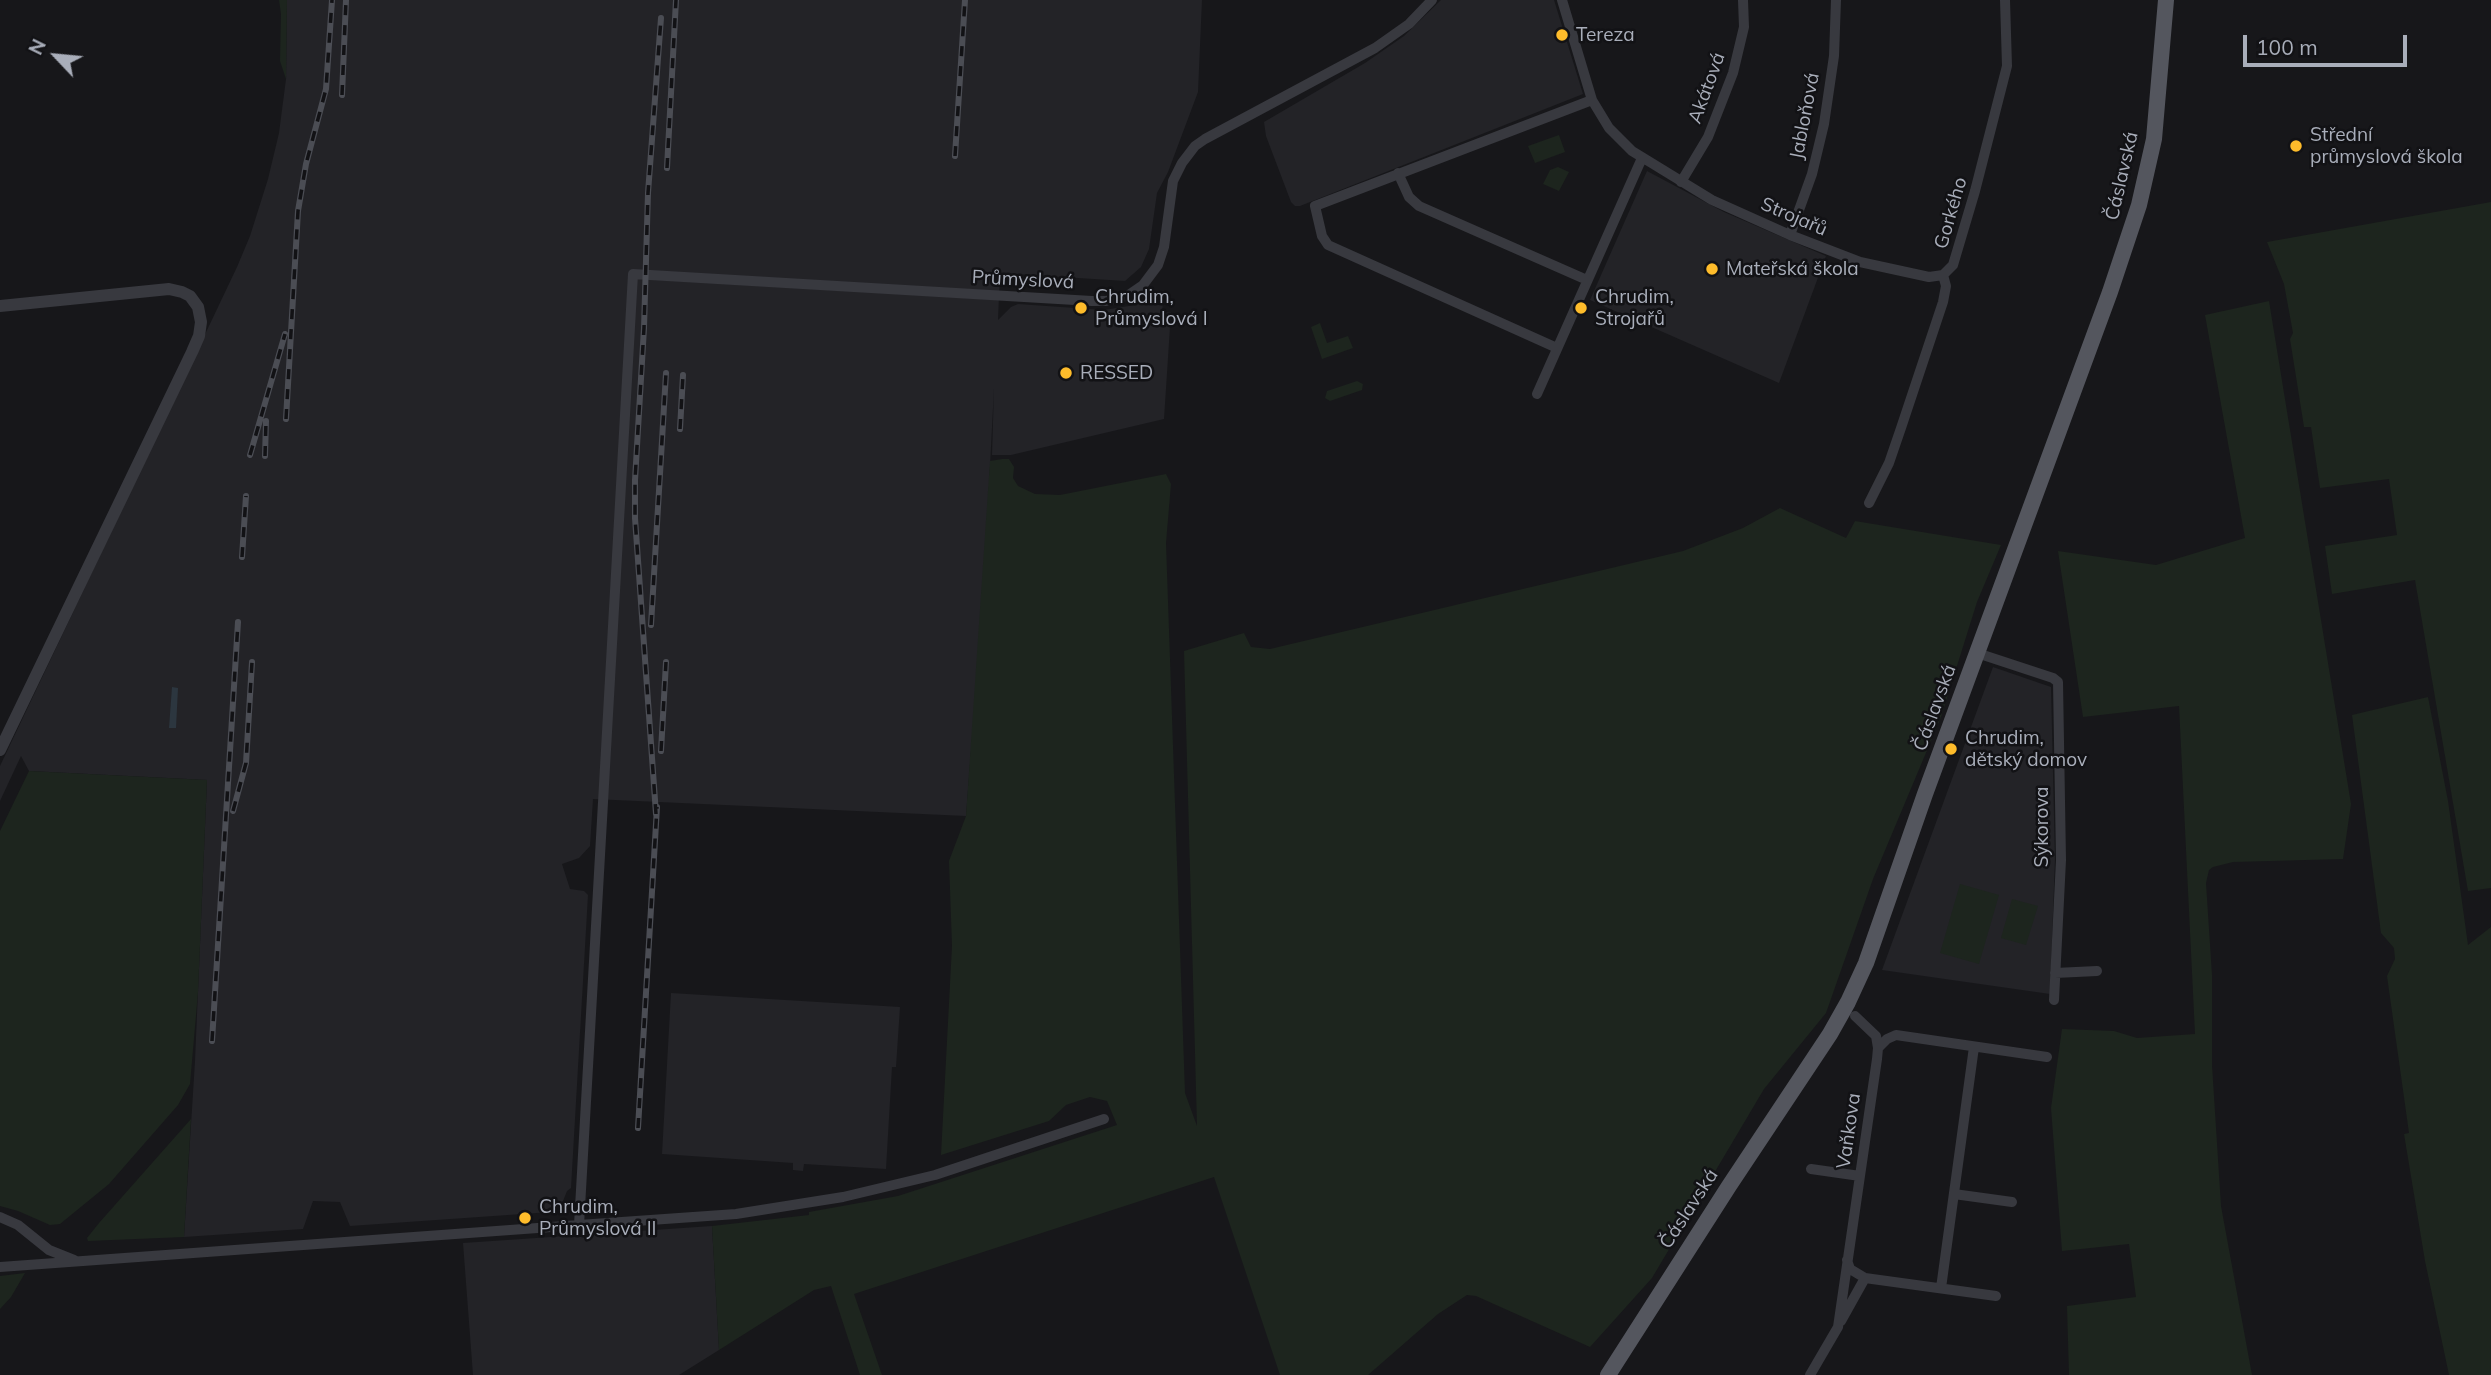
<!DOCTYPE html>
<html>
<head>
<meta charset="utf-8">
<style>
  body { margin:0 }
  #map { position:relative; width:2491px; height:1375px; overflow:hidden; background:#17171a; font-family:Mulish,sans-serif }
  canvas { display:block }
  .north { position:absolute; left:21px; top:21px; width:70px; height:70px; -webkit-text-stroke:5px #121215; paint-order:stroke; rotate:296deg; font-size:19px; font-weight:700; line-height:28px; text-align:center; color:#a9aeba }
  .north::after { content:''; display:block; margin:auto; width:24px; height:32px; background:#a9aeba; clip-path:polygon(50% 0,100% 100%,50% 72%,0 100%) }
  .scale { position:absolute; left:2243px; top:35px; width:164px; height:32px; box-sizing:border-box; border:4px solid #a9aeba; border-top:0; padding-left:9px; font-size:21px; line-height:24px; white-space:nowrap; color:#a9aeba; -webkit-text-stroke:5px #121215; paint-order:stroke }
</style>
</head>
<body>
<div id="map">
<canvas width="2491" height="1375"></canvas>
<div class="north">N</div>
<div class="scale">100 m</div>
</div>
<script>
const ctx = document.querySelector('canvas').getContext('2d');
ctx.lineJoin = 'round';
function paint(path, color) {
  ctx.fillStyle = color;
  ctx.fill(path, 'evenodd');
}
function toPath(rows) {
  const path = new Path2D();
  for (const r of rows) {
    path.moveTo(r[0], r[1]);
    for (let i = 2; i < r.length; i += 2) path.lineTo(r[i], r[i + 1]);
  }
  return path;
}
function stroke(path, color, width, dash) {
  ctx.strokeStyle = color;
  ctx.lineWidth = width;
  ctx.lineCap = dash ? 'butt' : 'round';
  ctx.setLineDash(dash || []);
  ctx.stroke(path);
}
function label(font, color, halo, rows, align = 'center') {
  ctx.font = font + ' Mulish,sans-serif';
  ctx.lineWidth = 5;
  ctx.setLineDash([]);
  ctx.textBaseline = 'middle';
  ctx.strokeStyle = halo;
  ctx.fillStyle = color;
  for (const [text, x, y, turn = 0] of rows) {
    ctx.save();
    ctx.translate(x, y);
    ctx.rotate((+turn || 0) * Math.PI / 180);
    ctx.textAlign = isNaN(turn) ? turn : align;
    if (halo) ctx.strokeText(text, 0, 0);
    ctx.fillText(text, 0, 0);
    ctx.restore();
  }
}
paint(toPath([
  [287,0,1202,0,1198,92,1168,172,1157,193,1149,249,1141,267,1125,281,1000,273,998,320,1011,307,1018,304,1104,310,1135,305,1164,290,1162,313,1171,312,1164,419,1011,455,992,455,994,388,984,584,966,816,593,799,590,846,579,858,562,864,570,889,584,891,588,895,571,1188,567,1191,561,1206,551,1212,350,1226,340,1202,313,1201,303,1229,184,1237,195,1061,207,780,29,771,21,756,0,801,0,766,237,267,250,236,268,179,279,133,286,79],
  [1441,0,1554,0,1583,94,1300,206,1295,206,1291,202,1266,136,1264,122,1365,63,1404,36],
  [1647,171,1724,212,1826,256,1779,383,1590,300],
  [1993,667,2051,687,2055,859,2050,994,1882,970],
  [671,993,900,1007,896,1067,892,1067,886,1169,804,1164,803,1171,793,1170,793,1163,662,1154],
  [712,1226,719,1350,679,1375,473,1375,463,1243]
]), '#232327');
paint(toPath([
  [279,0,287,0,286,79,280,61,281,14],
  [1559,135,1565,152,1535,163,1528,146],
  [1558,167,1569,172,1559,191,1543,184,1550,170],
  [2491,202,2491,888,2468,891,2415,580,2332,594,2325,546,2397,535,2389,479,2320,488,2311,427,2304,427,2290,339,2293,333,2284,284,2267,242],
  [2269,301,2351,804,2343,859,2233,862,2213,867,2209,870,2206,883,2212,975,2212,1065,2221,1206,2252,1375,2069,1375,2067,1306,2136,1297,2129,1244,2062,1251,2051,1108,2062,1029,2114,1031,2137,1038,2195,1034,2179,706,2083,717,2058,551,2156,565,2245,538,2205,315],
  [1320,323,1327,343,1348,336,1353,348,1322,359,1311,327],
  [1357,381,1363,384,1362,390,1330,401,1325,398,1327,391],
  [1002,459,1009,459,1014,467,1013,478,1018,486,1035,494,1060,495,1166,474,1171,484,1166,543,1185,1093,1197,1126,1184,651,1244,633,1251,647,1270,649,1683,551,1743,528,1780,508,1846,538,1855,521,2001,545,1977,602,1941,717,1873,879,1826,1013,1764,1089,1652,1278,1590,1347,1476,1296,1467,1295,1438,1314,1368,1375,1280,1375,1214,1177,854,1294,882,1375,860,1375,831,1286,814,1290,719,1350,712,1226,809,1215,809,1212,898,1196,1117,1125,1107,1101,1090,1097,1066,1105,1049,1121,941,1155,952,946,949,861,966,816,990,461],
  [2428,697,2448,801,2468,945,2491,927,2491,1375,2449,1375,2425,1261,2404,1134,2409,1133,2387,976,2395,959,2394,948,2381,933,2352,715],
  [29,771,207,780,198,992,190,1084,178,1105,109,1184,60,1224,50,1225,18,1211,0,1206,0,831],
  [1960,884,1999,895,1979,964,1940,953],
  [2012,899,2038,906,2026,945,2001,938],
  [191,1119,184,1237,88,1241,87,1238,99,1223],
  [25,1273,11,1297,0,1309,0,1276]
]), '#1d251e');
paint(toPath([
  [172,687,178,688,176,728,169,728]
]), '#2c363f');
stroke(toPath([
  [1562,0,1592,100,1609,128,1632,151,1712,200,1790,235,1860,262,1929,277,1943,275,1953,265,1975,191,2007,66,2005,0],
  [1398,173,1409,197,1419,206,1587,280],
  [1681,182,1708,137,1733,73,1744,27,1743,0],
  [1790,235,1812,174,1824,124,1834,56,1836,0],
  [1557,348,1328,245,1322,236,1315,206,1592,100],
  [1537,394,1642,158],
  [1869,503,1889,463,1901,428,1943,302,1946,286,1943,275],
  [1977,653,2053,678,2058,682,2061,860,2054,1000],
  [2055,973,2097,971],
  [1878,1048,1887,1039,1896,1035,2047,1057],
  [1811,1169,1860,1176],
  [1954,1194,2012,1202],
  [0,1217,18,1225,49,1250,74,1260],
  [579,1225,736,1214,843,1197,935,1175,1104,1119],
  [1847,1260,1850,1269,1865,1278,1996,1296],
  [0,1267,579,1225,633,274,1092,301,1106,301,1127,296,1143,285,1158,265,1164,247,1173,181,1182,163,1195,146,1205,139,1375,48,1409,24,1432,0],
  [1941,1288,1974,1047],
  [1841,1321,1865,1278],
  [1810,1375,1838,1327,1877,1059,1878,1048,1876,1036,1855,1016]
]), '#38393f', 10);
stroke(toPath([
  [0,306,169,289,182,292,190,296,198,307,201,322,199,336,192,352,0,750]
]), '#38393f', 12);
stroke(toPath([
  [1608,1375,1729,1186,1830,1034,1848,1002,1866,963,1925,794,2110,292,2139,205,2154,139,2166,0]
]), '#54565e', 16);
const rail = toPath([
  [342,95,346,0],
  [955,156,965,0],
  [667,168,676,0],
  [286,419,298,211,306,164,326,89,332,0],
  [680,429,683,375],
  [250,455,285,334],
  [265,456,266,421],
  [242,557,246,496],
  [651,625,666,373],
  [661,751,666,662],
  [233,811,246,763,252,662],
  [656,814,635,518,635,480,644,328,648,193,661,18],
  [212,1041,238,622],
  [638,1128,657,807]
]);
stroke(rail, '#4b4d54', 6);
stroke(rail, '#121215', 3.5, [10]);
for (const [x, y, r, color] of [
  [1562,35,7,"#febc2b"],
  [2296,146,7,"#febc2b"],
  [1712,269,7,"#febc2b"],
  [1081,308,7,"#febc2b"],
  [1581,308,7,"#febc2b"],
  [1066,373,7,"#febc2b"],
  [1951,749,7,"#febc2b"],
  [525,1218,7,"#febc2b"]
]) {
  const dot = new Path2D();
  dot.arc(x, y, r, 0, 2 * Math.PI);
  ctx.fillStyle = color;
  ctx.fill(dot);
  stroke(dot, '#121215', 2.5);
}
label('19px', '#a9aeba', '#121215', [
  ["Tereza",1576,35],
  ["Střední",2310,135],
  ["průmyslová škola",2310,157],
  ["Mateřská škola",1726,269],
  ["Chrudim,",1095,297],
  ["Průmyslová I",1095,319],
  ["Chrudim,",1595,297],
  ["Strojařů",1595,319],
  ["RESSED",1080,373],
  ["Chrudim,",1965,738],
  ["dětský domov",1965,760],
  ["Chrudim,",539,1207],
  ["Průmyslová II",539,1229]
], 'left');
label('19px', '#a9aeba', '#121215', [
  ["Akátová",1707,88,-70],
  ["Jabloňová",1805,116,-79],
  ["Čáslavská",2122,176,-77],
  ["Gorkého",1951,213,-74],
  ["Strojařů",1794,217,23],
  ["Průmyslová",1023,280,3],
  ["Čáslavská",1935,708,-70],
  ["Sýkorova",2042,827,-90],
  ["Vaňkova",1849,1131,-82],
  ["Čáslavská",1689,1209,-57]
]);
</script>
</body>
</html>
